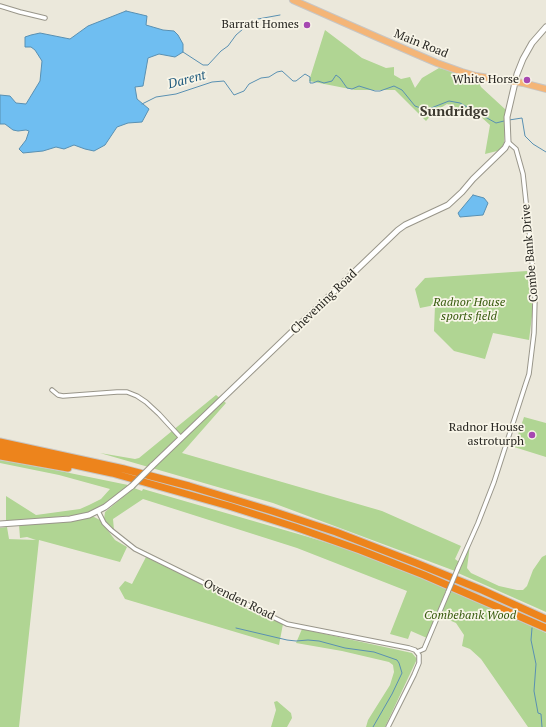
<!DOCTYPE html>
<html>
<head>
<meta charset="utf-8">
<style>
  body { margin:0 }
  canvas { display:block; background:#ebe8db }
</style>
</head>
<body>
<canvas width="546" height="727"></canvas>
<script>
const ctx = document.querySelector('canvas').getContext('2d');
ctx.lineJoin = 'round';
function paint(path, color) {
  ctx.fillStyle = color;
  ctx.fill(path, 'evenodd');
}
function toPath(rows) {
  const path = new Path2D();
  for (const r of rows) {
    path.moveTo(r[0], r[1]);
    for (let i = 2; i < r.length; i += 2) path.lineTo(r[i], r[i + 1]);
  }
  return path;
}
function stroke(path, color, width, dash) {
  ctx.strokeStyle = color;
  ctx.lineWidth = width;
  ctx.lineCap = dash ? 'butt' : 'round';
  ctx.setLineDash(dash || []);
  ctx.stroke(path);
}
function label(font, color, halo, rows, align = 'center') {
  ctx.font = font + ' "PT Serif",serif';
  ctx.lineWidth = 3.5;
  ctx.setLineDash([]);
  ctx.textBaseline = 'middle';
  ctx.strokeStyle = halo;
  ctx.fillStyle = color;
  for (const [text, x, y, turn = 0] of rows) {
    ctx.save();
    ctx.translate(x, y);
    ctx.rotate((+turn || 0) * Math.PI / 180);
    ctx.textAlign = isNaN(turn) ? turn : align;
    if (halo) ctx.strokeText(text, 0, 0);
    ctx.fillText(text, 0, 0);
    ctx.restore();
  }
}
paint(toPath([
  [325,30,362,58,386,68,394,67,394,75,401,79,410,77,415,88,422,78,439,68,477,78,481,87,506,110,504,143,501,150,485,154,490,125,480,116,447,104,434,112,426,121,395,90,355,90,309,81],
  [527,271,533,308,529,340,493,333,485,359,454,351,434,331,435,305,420,308,415,289,425,278],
  [216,395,226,403,182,453,382,511,461,546,455,559,459,562,455,571,273,503,100,453,135,459,139,458],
  [524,417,546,423,546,457,514,447],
  [0,460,55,470,128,485,105,505,80,515,6,521,6,496,36,515,80,509,89,505,101,499,110,489,59,475,0,463],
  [134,488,142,491,143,489,305,536,344,548,447,588,427,638,411,631,408,639,390,634,407,591,297,548,143,499,113,519,114,530,106,523,104,519,105,512],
  [92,516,100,520,115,540,127,547,120,562,39,540,19,727,0,727,0,528,7,527,9,539,7,539,36,540,27,537,20,538,19,525,80,520],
  [470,545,467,568,471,573,499,586,517,590,523,590,527,586,533,570,542,557,546,555,546,612,458,573],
  [146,557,283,624,279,645,125,599,119,588,125,581,132,584],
  [451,590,546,633,546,727,528,727,481,659,470,649,462,646,464,635,456,623,440,616],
  [302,629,412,653,417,659,385,727,366,727,368,720,390,685,394,672,393,665,389,662,342,651,296,643],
  [277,701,291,713,292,718,287,727,271,727,276,710,274,702]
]), '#b0d593');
const water = toPath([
  [126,11,147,16,146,25,163,30,174,31,178,35,183,44,183,52,175,57,159,54,148,58,143,86,135,87,137,99,149,109,142,122,128,123,117,127,105,145,94,151,85,149,74,145,64,149,56,147,43,151,23,153,19,149,26,140,29,131,26,130,18,131,13,130,5,124,0,124,0,95,10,96,16,103,26,104,40,81,42,61,35,50,31,47,25,47,25,37,31,35,40,33,70,39,88,26,126,11],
  [473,195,484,198,488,203,483,215,460,217,458,213,473,195]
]);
paint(water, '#6fbef1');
stroke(water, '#5990b2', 1);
stroke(toPath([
  [183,52,203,65,208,65,221,51,228,46,236,35,250,23,258,19,280,15],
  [142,104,156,97,176,94,212,82,224,81,234,95,244,91,249,84,261,78,269,77,277,72,282,71,293,81,296,81,305,74,310,77,310,83,313,83,318,81,324,83,332,81,336,75,340,78,347,88,352,89,359,86,375,91,380,91,394,86,402,90,415,106,426,110,449,101,460,103,496,123,504,121],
  [509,120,522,118,525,136,533,144,546,152],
  [236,628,287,640,296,641,308,640,319,641,345,648,374,652,397,660,399,663,402,673,392,694,373,727],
  [532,628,531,640,536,664,534,691,538,713,541,714,542,727]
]), '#5990b2', 1);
const street = toPath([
  [0,6,20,12,45,18],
  [52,390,58,395,63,396,117,392,127,392,137,396,146,402,159,414,181,438],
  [98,511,104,523,111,530,135,549,287,624,409,648,415,650,419,655,419,663,414,675,388,727],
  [458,568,478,523,494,482,525,386,529,374,534,333,535,298,531,248,523,174,516,149,508,142],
  [417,652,424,649,448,592]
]);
const secondary = toPath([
  [152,466,398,230,405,225,448,205,462,192,473,179,505,148,508,142,507,117,517,74,523,59,532,43,546,27],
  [0,524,70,519,89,515,105,507,132,486]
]);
const primary = toPath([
  [293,0,379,38,437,63,462,72,476,76,523,83,546,89]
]);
const highway = toPath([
  [0,442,124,469,189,486,272,511,336,532,416,563,482,590,546,619],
  [0,449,112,473,229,506,295,527,360,550,424,575,546,628],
  [0,456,68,468]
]);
stroke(street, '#99968a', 5.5);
stroke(secondary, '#99968a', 7);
stroke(primary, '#c7c6c5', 8);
stroke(highway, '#c7c6c5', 9);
stroke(street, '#fff', 3.5);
stroke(secondary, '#fff', 5);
stroke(primary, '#f4b577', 6);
stroke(highway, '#ed841c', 7);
const streetBridge = toPath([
  [448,592,458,568]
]);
const secondaryBridge = toPath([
  [132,486,152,466]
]);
stroke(streetBridge, '#99968a', 5.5, []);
stroke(secondaryBridge, '#99968a', 7, []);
stroke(streetBridge, '#fff', 3.5);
stroke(secondaryBridge, '#fff', 5);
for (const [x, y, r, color] of [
  [307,25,4,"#a648b1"],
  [527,80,4,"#a648b1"],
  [532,435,4,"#a648b1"]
]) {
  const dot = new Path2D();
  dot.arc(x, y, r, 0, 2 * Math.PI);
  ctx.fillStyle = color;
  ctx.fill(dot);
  stroke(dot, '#f8f5e8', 1.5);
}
label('12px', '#262520', '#f8f5e8', [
  ["Barratt Homes",299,25],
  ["White Horse",519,80],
  ["Radnor House",524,428],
  ["astroturph",524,442]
], 'right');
label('12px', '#262520', '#f8f5e8', [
  ["Main Road",421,44,22],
  ["Combe Bank Drive",530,253,-95],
  ["Chevening Road",324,302,-44],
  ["Ovenden Road",239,600,26]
]);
label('italic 12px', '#365a0c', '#f8f5e8', [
  ["Radnor House",469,303],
  ["sports field",469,317],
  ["Combebank Wood",470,616]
]);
label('italic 13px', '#1f5a7d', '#f8f5e8', [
  ["Darent",187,80,-15]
]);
label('bold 14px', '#3c392f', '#f8f5e8', [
  ["Sundridge",454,112]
]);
</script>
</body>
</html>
